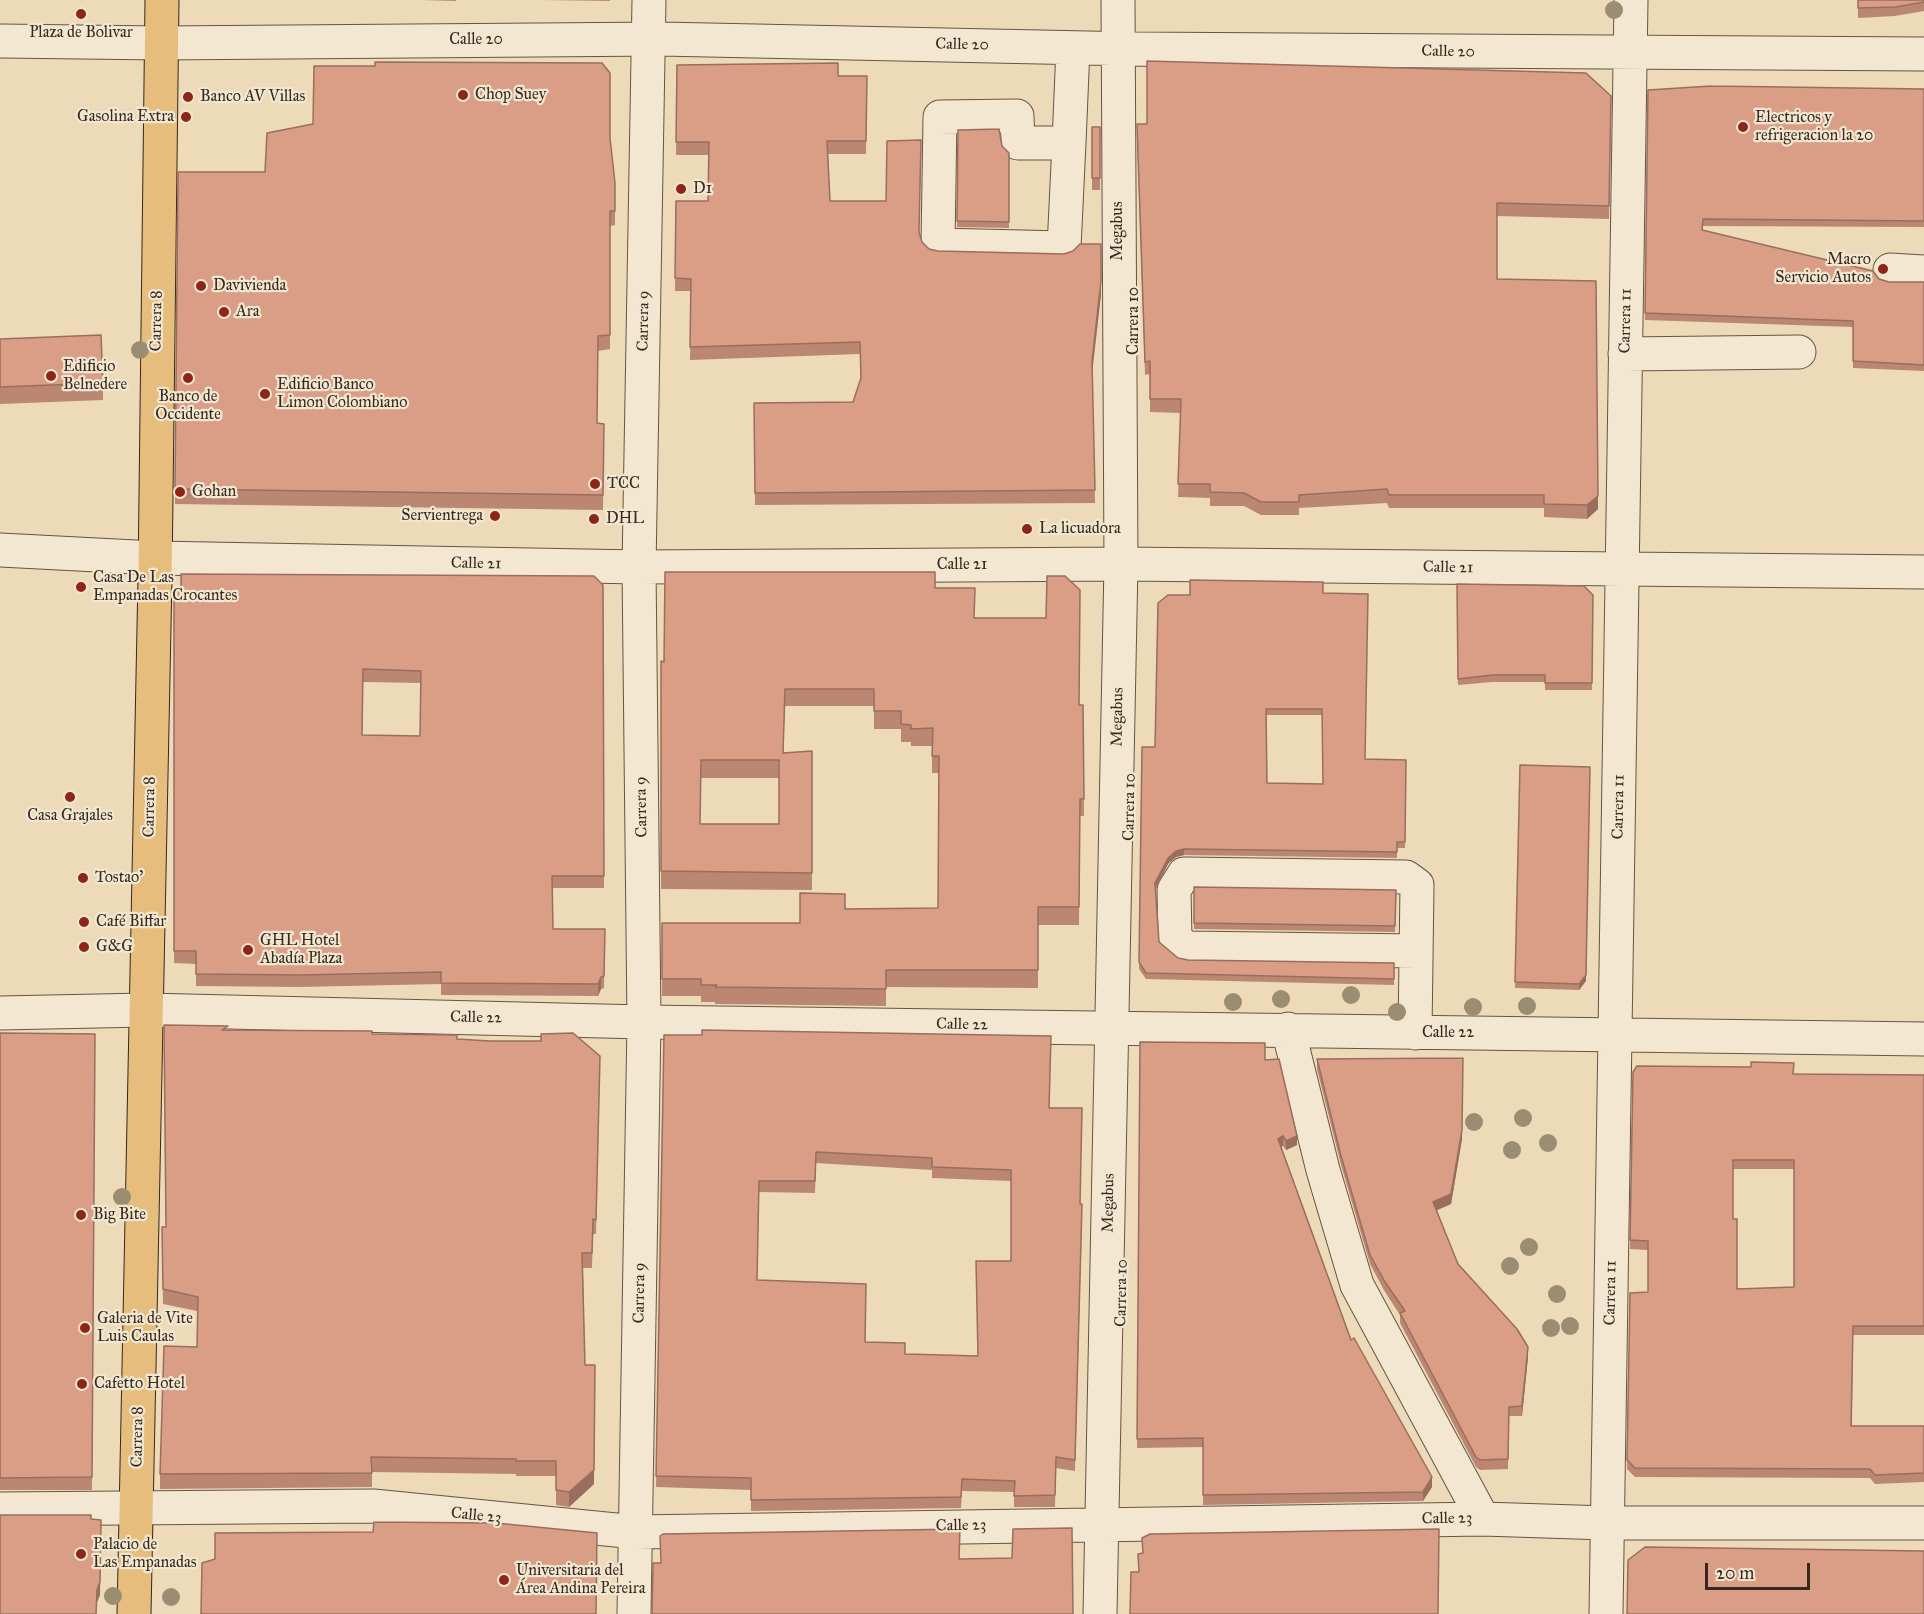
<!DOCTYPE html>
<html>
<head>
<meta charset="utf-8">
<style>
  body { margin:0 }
  #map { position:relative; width:1924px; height:1614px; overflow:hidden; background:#eddab8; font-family:"IM FELL Great Primer",serif }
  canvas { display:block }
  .scale { position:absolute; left:1705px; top:1563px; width:105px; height:27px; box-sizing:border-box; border:3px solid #36291e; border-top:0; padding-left:8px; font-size:18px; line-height:21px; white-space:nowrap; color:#36291e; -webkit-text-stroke:4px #f3e7d1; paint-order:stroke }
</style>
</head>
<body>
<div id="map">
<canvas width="1924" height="1614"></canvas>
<div class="scale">20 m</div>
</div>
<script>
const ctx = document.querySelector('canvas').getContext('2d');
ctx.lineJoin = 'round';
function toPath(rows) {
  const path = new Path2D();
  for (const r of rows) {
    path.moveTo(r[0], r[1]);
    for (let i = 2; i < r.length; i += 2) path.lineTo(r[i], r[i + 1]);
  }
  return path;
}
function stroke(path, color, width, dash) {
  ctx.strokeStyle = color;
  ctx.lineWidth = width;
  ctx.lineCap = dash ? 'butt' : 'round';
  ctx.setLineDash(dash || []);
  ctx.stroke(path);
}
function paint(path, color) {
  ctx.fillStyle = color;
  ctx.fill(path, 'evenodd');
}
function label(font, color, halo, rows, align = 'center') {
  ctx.font = font + ' "IM FELL Great Primer",serif';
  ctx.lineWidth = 4.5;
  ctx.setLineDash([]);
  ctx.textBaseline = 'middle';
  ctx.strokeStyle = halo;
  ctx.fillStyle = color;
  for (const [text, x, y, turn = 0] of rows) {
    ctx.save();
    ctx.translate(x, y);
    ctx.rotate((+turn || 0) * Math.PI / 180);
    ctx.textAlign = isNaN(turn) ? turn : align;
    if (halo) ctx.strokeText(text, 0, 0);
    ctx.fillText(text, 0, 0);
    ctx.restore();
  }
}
const minor = toPath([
  [0,41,162,43,661,39,1135,49,1924,54],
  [1069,143,1018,143,1017,116,940,117,938,245,1064,248,1069,143,1073,48],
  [1890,270,1924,272],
  [1625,354,1799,352],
  [0,550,155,558,639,567,1121,564,1924,572],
  [0,1013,146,1010,644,1022,1924,1039],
  [1288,1029,1323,1170,1357,1285,1483,1519],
  [1415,1033,1417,885,1406,877,1184,874,1174,890,1175,940,1188,948,1416,951],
  [0,1509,373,1506,636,1532,1483,1519,1607,1523,1924,1523],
  [634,1614,644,1022,639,567,649,0],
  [1100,1614,1121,564,1118,0],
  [1606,1614,1631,0]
]);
const major = toPath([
  [134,1614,155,578,162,0]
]);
stroke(minor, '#645544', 35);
stroke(major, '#36291e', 35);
stroke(minor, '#f3e7d1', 33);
stroke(major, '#e6bd7c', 33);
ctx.fillStyle = '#9b8d72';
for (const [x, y] of [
  [1614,10],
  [140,350],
  [1351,995],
  [1281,999],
  [1233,1002],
  [1527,1006],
  [1473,1007],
  [1397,1012],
  [1523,1118],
  [1474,1122],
  [1548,1143],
  [1512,1150],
  [122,1197],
  [1529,1247],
  [1510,1266],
  [1557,1294],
  [1570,1326],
  [1551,1328],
  [113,1596],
  [171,1597]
]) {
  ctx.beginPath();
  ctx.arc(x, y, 9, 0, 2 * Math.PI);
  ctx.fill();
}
paint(toPath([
  [421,0,456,0,456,1],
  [541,0,610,0,610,1],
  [1924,0,1924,11,1895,16,1858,18,1858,8],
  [677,65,838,76,867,76,866,154,828,154,830,201,919,233,922,242,929,249,1101,294,1092,372,1095,503,755,505,754,403,853,402,861,379,860,354,690,360,691,291,675,291,676,201,708,201,709,155,676,155],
  [1924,89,1924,227,1703,226,1703,230,1889,282,1924,282,1924,371,1853,368,1853,327,1645,320,1648,90],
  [1611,96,1609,219,1497,216,1497,279,1598,509,1587,519,1544,517,1544,508,1389,508,1387,503,1299,508,1299,515,1261,515,1244,506,1210,506,1210,498,1178,497,1181,413,1150,412,1150,374,1145,375,1137,138],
  [1092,127,1100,178,1100,190,1092,190],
  [958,130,1002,146,1009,153,1009,228,957,227],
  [610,138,615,183,615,225,610,226,610,349,598,351,597,423,604,439,603,510,175,504,178,172,265,172],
  [0,339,103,383,103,400,0,404],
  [1457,584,1593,595,1592,690,1545,690,1545,682,1492,682,1458,685],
  [603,585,604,888,552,888,553,929,605,929,604,988,601,989,598,996,441,995,441,984,300,987,196,986,196,964,174,963,174,590],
  [363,682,421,683,420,736,362,735],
  [935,588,974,618,1079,705,1083,705,1084,816,1080,816,1079,925,1038,925,1038,988,886,987,886,1006,715,1004,715,1002,701,1002,701,996,662,996,662,923,800,923,845,909,938,908,939,773,932,773,932,746,911,746,911,742,901,742,901,729,874,729,874,706,785,706,783,753,812,751,812,890,661,889,661,661,664,662],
  [701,778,779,778,779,824,700,824],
  [1323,593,1365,759,1406,760,1405,848,1397,848,1397,858,1184,855,1176,857,1168,864,1156,889,1159,942,1178,958,1188,960,1394,963,1394,985,1146,979,1139,969,1142,747,1155,747],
  [1266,715,1322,715,1323,784,1267,783],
  [1520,765,1586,981,1579,990,1515,988],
  [1194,887,1396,890,1395,932,1194,929],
  [228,1030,372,1034,457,1039,600,1056,596,1234,593,1234,592,1268,583,1268,585,1365,594,1484,569,1507,556,1505,556,1476,516,1476,516,1474,372,1472,372,1487,160,1489,160,1474,197,1347,197,1311,163,1304,162,1227,166,1227],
  [0,1033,95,1034,92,1490,0,1490],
  [664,1035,1050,1108,1081,1204,1082,1215,1075,1471,1056,1468,1055,1507,1014,1507,1014,1492,962,1491,961,1508,751,1511,751,1490,656,1487],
  [816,1163,932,1170,932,1178,1011,1181,1011,1261,978,1356,905,1354,865,1342,757,1280,759,1192,815,1193],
  [1140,1042,1265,1060,1297,1145,1286,1150,1283,1146,1281,1146,1351,1340,1432,1487,1423,1501,1203,1505,1203,1447,1137,1448],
  [1317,1059,1462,1139,1451,1204,1436,1210,1458,1264,1528,1357,1522,1416,1509,1416,1508,1469,1480,1470,1476,1467,1400,1323,1400,1315,1385,1292,1370,1264,1341,1165,1317,1069],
  [1633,1072,1924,1075,1924,1335,1853,1335,1852,1426,1924,1426,1924,1482,1875,1484,1870,1478,1635,1477,1627,1469,1630,1293,1648,1292,1648,1250,1630,1249],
  [1733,1169,1794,1169,1794,1287,1737,1289,1733,1219]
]), '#bb8773');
paint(toPath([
  [1101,281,1101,294,1092,374,1092,361],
  [1598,496,1598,509,1587,519,1587,505],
  [1590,767,1586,981,1579,990,1579,984],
  [1184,849,1184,855,1176,857,1168,864,1155,890,1155,883,1168,858,1176,851],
  [601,977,601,989,598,996,598,984],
  [1463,1058,1462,1139,1451,1204,1433,1212,1433,1202],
  [1283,1136,1283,1146,1278,1148,1278,1139],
  [1297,1136,1297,1145,1286,1150,1286,1141],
  [1528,1347,1528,1357,1522,1416,1522,1406],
  [595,1365,594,1484,569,1507,569,1492],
  [1432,1477,1432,1487,1423,1501,1423,1492],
  [101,1520,100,1595,97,1602,97,1590]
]), '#996e5e');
const building = toPath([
  [1858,0,1924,0,1924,2,1895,7,1858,8,1858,0],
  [1147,61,1586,73,1611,96,1609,206,1497,203,1497,279,1596,281,1598,496,1587,505,1544,504,1544,495,1389,495,1387,489,1299,495,1299,502,1261,502,1244,493,1210,492,1210,484,1178,484,1181,399,1150,399,1150,361,1145,362,1137,124,1147,124,1147,61],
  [375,62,602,63,610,73,610,138,615,183,615,211,610,211,610,335,598,336,597,423,604,424,603,495,175,489,178,172,265,172,267,133,313,124,314,66,375,66,375,62],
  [838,63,838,76,867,76,866,141,827,141,830,201,886,201,887,141,921,140,919,232,922,242,929,249,938,251,1064,254,1073,251,1080,244,1101,244,1101,281,1092,361,1095,490,755,493,754,403,853,402,861,378,860,342,690,347,691,279,675,278,676,201,708,201,709,142,676,142,677,65,838,63],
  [1711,86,1924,89,1924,221,1703,219,1702,230,1873,271,1879,279,1889,282,1924,282,1924,365,1853,361,1853,321,1645,313,1648,90,1711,86],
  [1092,127,1100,127,1100,178,1092,178,1092,127],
  [999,129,1002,146,1009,153,1009,222,957,221,958,130,999,129],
  [101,335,103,383,0,387,0,339,101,335],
  [665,572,935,572,935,588,975,588,974,618,1046,618,1047,576,1065,576,1080,590,1079,705,1083,705,1084,799,1080,799,1079,907,1038,907,1038,970,886,970,886,989,715,987,717,985,701,985,701,979,662,979,662,923,800,923,800,893,845,894,845,909,938,908,939,756,932,756,933,728,911,729,911,725,901,724,901,711,874,711,874,689,785,689,783,753,812,751,812,873,661,871,661,661,664,662,665,572],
  [701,760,779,760,779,824,700,824,701,760],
  [181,574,594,576,603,585,604,876,552,876,553,929,605,929,604,976,601,977,598,984,441,983,441,972,300,975,196,974,196,951,174,951,174,590,181,590,181,574],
  [363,669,421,671,420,736,362,735,363,669],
  [1190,580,1323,582,1323,593,1368,594,1365,759,1406,760,1405,842,1397,842,1397,852,1184,849,1176,851,1168,858,1155,883,1159,942,1178,958,1188,960,1394,963,1394,979,1146,973,1139,962,1142,747,1155,747,1158,603,1168,595,1190,595,1190,580],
  [1266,709,1322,709,1323,784,1267,783,1266,709],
  [1457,584,1584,586,1593,595,1592,683,1545,683,1545,675,1492,675,1458,679,1457,584],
  [1520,765,1590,767,1586,975,1579,984,1515,982,1520,765],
  [1194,887,1396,890,1395,926,1194,923,1194,887],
  [164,1025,228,1026,222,1030,372,1031,372,1034,457,1035,457,1039,490,1041,541,1041,541,1034,573,1033,600,1056,596,1220,593,1219,592,1253,582,1253,585,1365,595,1365,594,1470,569,1492,556,1490,556,1461,516,1461,516,1459,371,1457,372,1473,160,1474,164,1346,197,1347,198,1297,163,1289,162,1227,166,1227,164,1025],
  [702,1030,1051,1036,1049,1108,1082,1108,1080,1204,1082,1204,1075,1460,1056,1457,1055,1495,1014,1496,1015,1481,962,1479,961,1497,751,1500,751,1478,656,1476,664,1035,702,1035,702,1030],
  [816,1152,932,1158,932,1167,1011,1170,1011,1261,976,1261,978,1356,905,1354,905,1343,865,1342,866,1284,757,1280,759,1181,815,1181,816,1152],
  [0,1033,95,1034,92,1477,0,1478,0,1033],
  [1140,1042,1265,1043,1265,1060,1279,1059,1297,1136,1286,1141,1283,1136,1278,1139,1351,1340,1354,1338,1432,1477,1423,1492,1203,1495,1203,1438,1137,1439,1140,1042],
  [1463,1058,1462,1130,1451,1194,1433,1202,1458,1264,1517,1329,1528,1347,1522,1406,1509,1407,1508,1459,1480,1460,1476,1457,1400,1313,1405,1311,1385,1282,1370,1255,1341,1156,1317,1059,1463,1058],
  [1751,1062,1794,1063,1793,1074,1924,1075,1924,1326,1853,1326,1851,1426,1924,1426,1924,1473,1875,1475,1870,1469,1635,1468,1627,1460,1630,1293,1648,1292,1648,1241,1630,1240,1633,1072,1637,1066,1751,1067,1751,1062],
  [1733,1160,1794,1160,1794,1287,1737,1289,1737,1219,1733,1219,1733,1160],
  [0,1515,91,1515,91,1519,101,1520,100,1582,97,1590,96,1614,0,1614,0,1515],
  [374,1522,496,1523,597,1533,596,1614,201,1614,202,1563,215,1559,215,1533,373,1532,374,1522],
  [1072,1528,1073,1614,652,1614,653,1563,661,1563,660,1536,663,1534,960,1529,959,1559,1012,1558,1013,1529,1072,1528],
  [1439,1529,1438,1614,1130,1614,1131,1572,1139,1572,1138,1554,1143,1553,1142,1538,1150,1534,1439,1529],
  [1645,1547,1924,1551,1924,1614,1627,1614,1628,1560,1645,1547]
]);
paint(building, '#da9d86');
stroke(building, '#996e5e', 1.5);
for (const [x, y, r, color] of [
  [81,14,6,"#8f2418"],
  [463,95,6,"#8f2418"],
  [188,97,6,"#8f2418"],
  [186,117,6,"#8f2418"],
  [1743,127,6,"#8f2418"],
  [681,189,6,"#8f2418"],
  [1883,269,6,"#8f2418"],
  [201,286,6,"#8f2418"],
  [224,312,6,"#8f2418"],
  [51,376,6,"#8f2418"],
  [188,378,6,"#8f2418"],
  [265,394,6,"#8f2418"],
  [595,484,6,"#8f2418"],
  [180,492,6,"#8f2418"],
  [495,516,6,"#8f2418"],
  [594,519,6,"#8f2418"],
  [1027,529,6,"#8f2418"],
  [81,587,6,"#8f2418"],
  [70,797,6,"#8f2418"],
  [83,878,6,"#8f2418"],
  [84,922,6,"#8f2418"],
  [84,947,6,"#8f2418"],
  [248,950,6,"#8f2418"],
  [81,1215,6,"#8f2418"],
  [85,1328,6,"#8f2418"],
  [82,1384,6,"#8f2418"],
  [81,1554,6,"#8f2418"],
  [504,1580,6,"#8f2418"]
]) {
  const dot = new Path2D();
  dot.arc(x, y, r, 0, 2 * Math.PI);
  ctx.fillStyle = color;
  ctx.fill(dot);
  stroke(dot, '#f3e7d1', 2);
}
label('16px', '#36291e', '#f3e7d1', [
  ["Plaza de Bolivar",81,33,"center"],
  ["Chop Suey",475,95],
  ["Banco AV Villas",200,97],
  ["Gasolina Extra",174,117,"right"],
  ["Electricos y",1755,118],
  ["refrigeracion la 20",1755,136],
  ["D1",693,189],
  ["Macro",1871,260,"right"],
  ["Servicio Autos",1871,278,"right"],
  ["Davivienda",213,286],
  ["Ara",236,312],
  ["Edificio",63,367],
  ["Belnedere",63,385],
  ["Edificio Banco",277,385],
  ["Limon Colombiano",277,403],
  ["Banco de",188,397,"center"],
  ["Occidente",188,415,"center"],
  ["TCC",607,484],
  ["Gohan",192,492],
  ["Servientrega",483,516,"right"],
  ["DHL",606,519],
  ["La licuadora",1039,529],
  ["Casa De Las",93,578],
  ["Empanadas Crocantes",93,596],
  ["Casa Grajales",70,816,"center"],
  ["Tostao’",95,878],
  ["Café Biffar",96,922],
  ["GHL Hotel",260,941],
  ["Abadía Plaza",260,959],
  ["G&G",96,947],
  ["Big Bite",93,1215],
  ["Galeria de Vite",97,1319],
  ["Luis Caulas",97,1337],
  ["Cafetto Hotel",94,1384],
  ["Palacio de",93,1545],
  ["Las Empanadas",93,1563],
  ["Universitaria del",516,1571],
  ["Área Andina Pereira",516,1589]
], 'left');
label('16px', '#36291e', '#f3e7d1', [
  ["Calle 20",476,40],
  ["Calle 20",962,45,1],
  ["Calle 20",1448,52,1],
  ["Megabus",1118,231,-90],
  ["Carrera 8",157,321,-89],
  ["Carrera 9",644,321,-89],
  ["Carrera 10",1134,321,-90],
  ["Carrera 11",1626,321,-89],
  ["Calle 21",476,564,1],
  ["Calle 21",962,565],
  ["Calle 21",1448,568,1],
  ["Megabus",1118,717,-89],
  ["Carrera 8",150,807,-89],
  ["Carrera 9",642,807,-91],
  ["Carrera 10",1130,807,-89],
  ["Carrera 11",1619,807,-89],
  ["Calle 22",476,1018,1],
  ["Calle 22",962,1025,1],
  ["Calle 22",1448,1033],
  ["Megabus",1109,1203,-89],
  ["Carrera 9",640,1293,-89],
  ["Carrera 10",1122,1293,-89],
  ["Carrera 11",1611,1293,-89],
  ["Carrera 8",138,1437,-89],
  ["Calle 23",476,1516,6],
  ["Calle 23",1447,1519,-1],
  ["Calle 23",961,1526,-1]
]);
</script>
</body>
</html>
